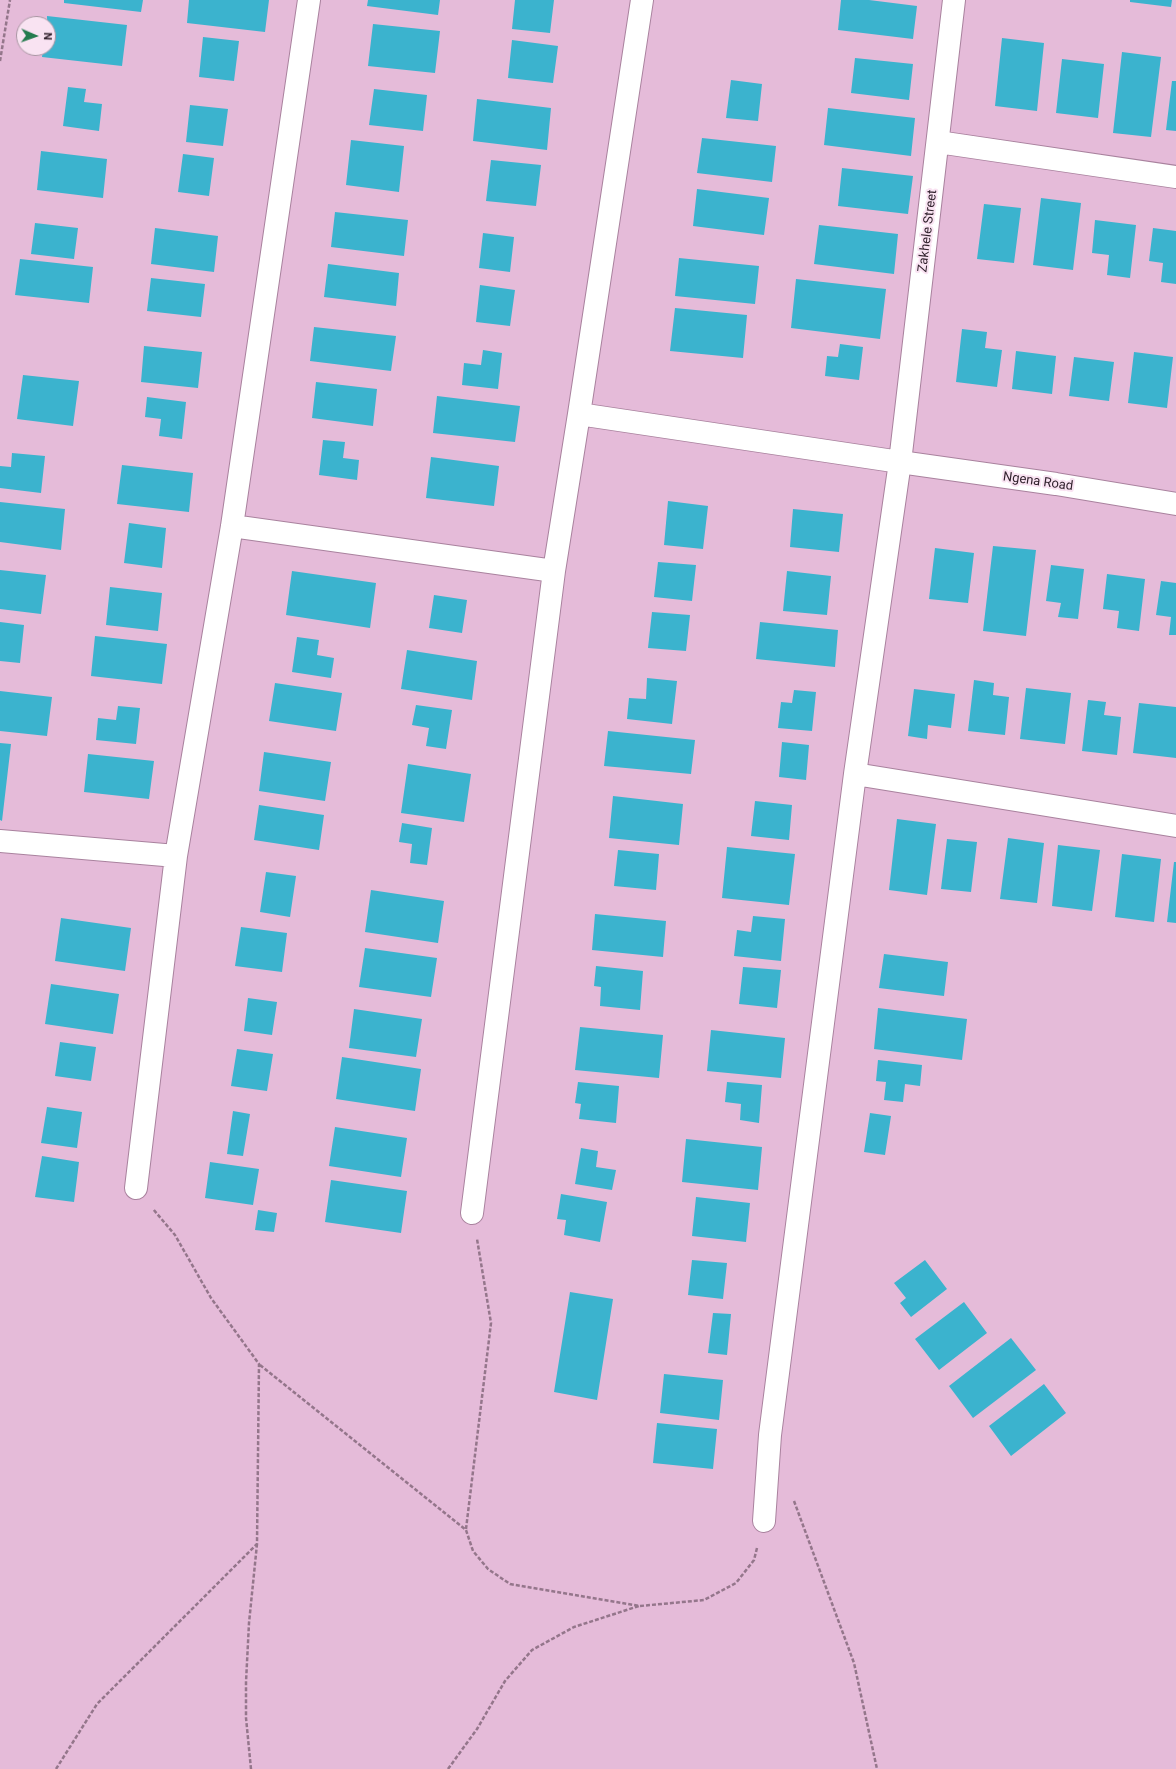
<!DOCTYPE html>
<html>
<head>
<meta charset="utf-8">
<style>
  body { margin:0 }
  #map { position:relative; width:1176px; height:1769px; overflow:hidden; background:#e5bbd9; font-family:Roboto,sans-serif }
  canvas { display:block }
  .north { position:absolute; left:16px; top:16px; width:40px; height:40px; box-sizing:border-box; background:#f9e3f2; border:1px solid #a996a3; border-radius:50%; rotate:92deg; font-size:11px; font-weight:700; line-height:16px; text-align:center; color:#31222d }
  .north::after { content:''; display:block; margin:auto; width:14px; height:18px; background:#257b4f; clip-path:polygon(50% 0,100% 100%,50% 72%,0 100%) }
</style>
</head>
<body>
<div id="map">
<canvas width="1176" height="1769"></canvas>
<div class="north">N</div>
</div>
<script>
const ctx = document.querySelector('canvas').getContext('2d');
ctx.lineJoin = 'round';
function paint(path, color) {
  ctx.fillStyle = color;
  ctx.fill(path, 'evenodd');
}
function toPath(rows) {
  const path = new Path2D();
  for (const r of rows) {
    path.moveTo(r[0], r[1]);
    for (let i = 2; i < r.length; i += 2) path.lineTo(r[i], r[i + 1]);
  }
  return path;
}
function stroke(path, color, width, dash) {
  ctx.strokeStyle = color;
  ctx.lineWidth = width;
  ctx.lineCap = dash ? 'butt' : 'round';
  ctx.setLineDash(dash || []);
  ctx.stroke(path);
}
function label(font, color, halo, rows, align = 'center') {
  ctx.font = font + ' Roboto,sans-serif';
  ctx.lineWidth = 4;
  ctx.setLineDash([]);
  ctx.textBaseline = 'middle';
  ctx.strokeStyle = halo;
  ctx.fillStyle = color;
  for (const [text, x, y, turn = 0] of rows) {
    ctx.save();
    ctx.translate(x, y);
    ctx.rotate((+turn || 0) * Math.PI / 180);
    ctx.textAlign = isNaN(turn) ? turn : align;
    if (halo) ctx.strokeText(text, 0, 0);
    ctx.fillText(text, 0, 0);
    ctx.restore();
  }
}
paint(toPath([
  [64,0,143,0,141,12,64,3],
  [189,0,269,0,265,32,187,23],
  [368,0,440,0,438,15,367,6],
  [515,0,554,0,550,33,512,29],
  [841,0,869,0,917,6,913,39,838,30],
  [1130,0,1172,0,1171,7,1130,2],
  [47,16,127,25,122,66,42,57,43,48,48,48],
  [373,24,440,31,435,73,368,66],
  [203,37,239,41,234,81,199,77],
  [1002,38,1044,43,1037,111,995,106],
  [512,40,558,46,553,83,508,78],
  [1122,52,1161,57,1151,137,1113,133],
  [855,58,913,64,909,100,851,93],
  [1062,59,1104,64,1098,118,1056,113],
  [731,80,762,84,758,121,726,118],
  [1172,81,1176,81,1176,131,1166,130],
  [68,87,86,89,84,102,102,104,99,131,63,126],
  [374,89,427,95,423,131,369,125],
  [477,99,551,108,547,150,473,141],
  [190,105,228,109,223,146,186,142],
  [828,108,915,118,911,156,824,145],
  [702,138,776,146,772,182,697,173],
  [351,140,404,146,399,192,346,185],
  [41,151,107,159,103,198,37,190],
  [183,154,214,158,209,196,178,192],
  [491,160,541,165,536,206,486,201],
  [842,168,913,176,908,214,838,206],
  [697,189,769,198,764,235,693,226],
  [1041,198,1081,203,1073,270,1033,265],
  [984,204,1021,208,1014,263,977,259],
  [335,212,408,220,404,256,331,247],
  [1095,220,1136,225,1130,278,1107,275,1109,255,1092,253],
  [35,223,78,228,74,259,31,254],
  [819,225,898,234,894,274,814,264],
  [155,228,218,236,214,272,151,264],
  [1153,228,1176,231,1176,284,1161,282,1163,263,1149,261],
  [483,233,514,237,510,272,479,268],
  [679,258,759,266,755,304,675,296],
  [20,259,93,267,89,303,15,295],
  [328,264,399,273,396,306,324,297],
  [151,278,205,284,201,317,147,311],
  [796,279,886,289,880,339,791,328],
  [480,285,515,290,510,326,476,322],
  [675,308,747,315,743,358,670,351],
  [314,327,396,336,391,371,310,361],
  [962,329,987,332,985,348,1002,350,997,387,956,382],
  [840,344,863,347,859,380,825,376,827,356,838,357],
  [144,346,202,352,198,388,141,382],
  [483,350,502,353,498,389,462,385,464,363,481,365],
  [1016,351,1056,356,1052,394,1012,389],
  [1134,352,1173,357,1167,408,1128,403],
  [1074,357,1114,362,1109,401,1069,396],
  [23,375,79,381,73,426,17,419],
  [316,382,377,389,373,426,312,418],
  [437,396,520,406,515,442,433,433],
  [147,397,186,402,182,439,159,436,161,419,145,417],
  [323,440,345,442,343,458,359,460,357,480,319,475],
  [12,453,45,456,41,493,0,488,0,466,11,467],
  [431,457,499,466,494,506,426,498],
  [122,465,193,473,189,512,117,504],
  [668,501,708,506,703,549,664,545],
  [0,502,65,509,61,550,0,542],
  [793,509,843,514,839,552,790,547],
  [129,523,166,528,162,568,124,563],
  [993,546,1036,550,1026,636,983,631],
  [935,548,974,553,968,603,929,599],
  [658,562,696,565,692,601,654,597],
  [1051,565,1084,569,1078,619,1058,617,1061,603,1046,601],
  [0,570,46,575,41,614,0,609],
  [292,571,376,583,370,628,286,615],
  [787,571,831,576,827,615,783,611],
  [1107,574,1145,579,1139,631,1117,628,1119,611,1103,609],
  [1161,581,1176,583,1176,635,1169,635,1171,617,1156,615],
  [110,587,162,593,158,631,106,625],
  [434,595,467,600,462,633,429,628],
  [652,612,690,615,686,651,648,648],
  [0,622,24,625,20,663,0,661],
  [760,622,838,630,835,667,756,659],
  [95,636,167,644,162,684,91,676],
  [297,637,319,640,317,655,334,658,331,678,292,672],
  [407,650,477,661,472,700,401,689],
  [647,678,677,681,672,724,627,719,629,698,646,699],
  [974,680,994,683,993,695,1009,697,1005,735,968,731],
  [275,683,342,693,336,731,269,721],
  [1026,688,1071,693,1065,744,1020,739],
  [914,689,955,694,951,728,928,725,927,739,908,736],
  [794,690,816,692,812,731,778,728,781,702,792,703],
  [0,691,52,697,47,736,0,731],
  [1088,700,1106,702,1104,715,1121,717,1117,755,1082,751],
  [1139,703,1176,707,1176,758,1133,753],
  [416,705,452,710,446,749,426,746,429,728,412,725],
  [118,706,140,708,136,744,96,740,98,718,116,720],
  [608,731,695,740,691,774,604,766],
  [782,742,809,745,806,780,779,777],
  [0,743,11,744,2,821,0,820],
  [264,752,331,762,325,801,259,791],
  [88,754,154,761,149,799,84,792],
  [408,764,471,774,464,822,401,813],
  [613,796,683,804,679,845,609,838],
  [755,801,792,805,789,840,751,836],
  [259,805,324,815,319,850,254,840],
  [897,819,936,824,927,895,889,890],
  [402,823,432,828,427,865,410,863,412,844,399,842],
  [1008,838,1044,843,1037,903,1000,899],
  [947,839,977,842,971,892,941,889],
  [1058,845,1100,850,1092,911,1052,906],
  [727,847,795,854,789,905,722,898],
  [618,850,659,854,656,890,614,886],
  [1122,854,1161,859,1154,922,1115,917],
  [1174,862,1176,862,1176,923,1167,922],
  [266,872,296,876,290,917,260,912],
  [371,890,444,901,438,943,365,932],
  [595,914,666,921,663,957,592,950],
  [753,916,785,919,781,961,734,956,737,930,751,932],
  [61,918,131,928,125,971,55,961],
  [241,927,287,933,282,972,235,966],
  [365,948,437,958,431,997,359,987],
  [884,954,948,962,944,996,879,988],
  [596,966,643,971,640,1010,600,1006,601,987,594,986],
  [743,967,781,970,777,1008,739,1004],
  [51,984,119,994,113,1034,45,1024],
  [248,998,277,1002,272,1035,244,1031],
  [878,1008,967,1019,962,1060,874,1049],
  [354,1009,422,1019,416,1057,349,1048],
  [580,1027,663,1035,659,1078,575,1070],
  [711,1030,785,1038,781,1078,707,1071],
  [60,1042,96,1047,91,1081,55,1076],
  [237,1049,273,1054,267,1091,231,1086],
  [342,1057,421,1069,415,1111,336,1099],
  [878,1060,922,1065,920,1086,905,1084,903,1102,884,1100,886,1082,876,1081],
  [578,1082,619,1086,616,1123,579,1119,581,1104,575,1103],
  [727,1082,762,1085,759,1123,740,1120,741,1104,725,1102],
  [47,1107,82,1112,77,1148,41,1143],
  [233,1111,250,1114,243,1156,227,1154],
  [870,1113,891,1116,885,1155,864,1152],
  [335,1127,407,1138,401,1177,329,1166],
  [686,1139,762,1147,758,1190,682,1182],
  [581,1148,598,1151,596,1167,616,1170,612,1190,575,1184],
  [42,1156,79,1162,74,1202,35,1197],
  [210,1162,259,1169,253,1205,205,1198],
  [331,1180,407,1191,401,1233,325,1222],
  [561,1194,607,1202,600,1242,564,1235,566,1220,557,1219],
  [696,1197,750,1203,746,1242,692,1236],
  [258,1210,277,1213,274,1232,255,1230],
  [692,1260,727,1263,723,1299,688,1295],
  [925,1260,947,1289,911,1317,900,1303,906,1298,894,1283],
  [570,1292,613,1299,597,1400,554,1392],
  [964,1302,987,1333,939,1370,915,1339],
  [713,1313,731,1314,727,1355,708,1353],
  [1011,1338,1036,1370,973,1418,949,1386],
  [664,1374,723,1380,719,1420,660,1413],
  [1044,1384,1066,1413,1011,1456,989,1426],
  [657,1423,717,1429,713,1469,653,1463]
]), '#3bb3ce');
const street = toPath([
  [938,142,1176,177],
  [579,414,900,462],
  [232,526,554,571],
  [855,774,1176,826],
  [0,841,176,856],
  [136,1188,176,856,232,526,309,0],
  [472,1213,554,571,579,414,642,0],
  [764,1521,770,1435,855,774,900,462,954,0]
]);
const secondary = toPath([
  [900,462,1056,484,1176,504]
]);
stroke(street, '#a9829e', 24);
stroke(secondary, '#a9829e', 24);
stroke(toPath([
  [0,61,10,0],
  [260,1365,466,1530,473,1551,488,1569,510,1584,640,1606,704,1600,736,1583,754,1560,757,1548],
  [794,1501,854,1663,877,1769],
  [466,1529,491,1323,477,1239],
  [56,1769,97,1704,257,1544,259,1364,211,1298,175,1235,153,1209],
  [251,1769,246,1718,246,1682,249,1623,257,1544],
  [448,1769,477,1729,505,1681,532,1650,574,1627,639,1606]
]), '#94768b', 2.5, [4, 2]);
stroke(street, '#fff', 22);
stroke(secondary, '#fff', 22);
label('13px', '#31222d', '#f9e3f2', [
  ["Zakhele Street",928,231,-83],
  ["Ngena Road",1038,482,8]
]);
</script>
</body>
</html>
